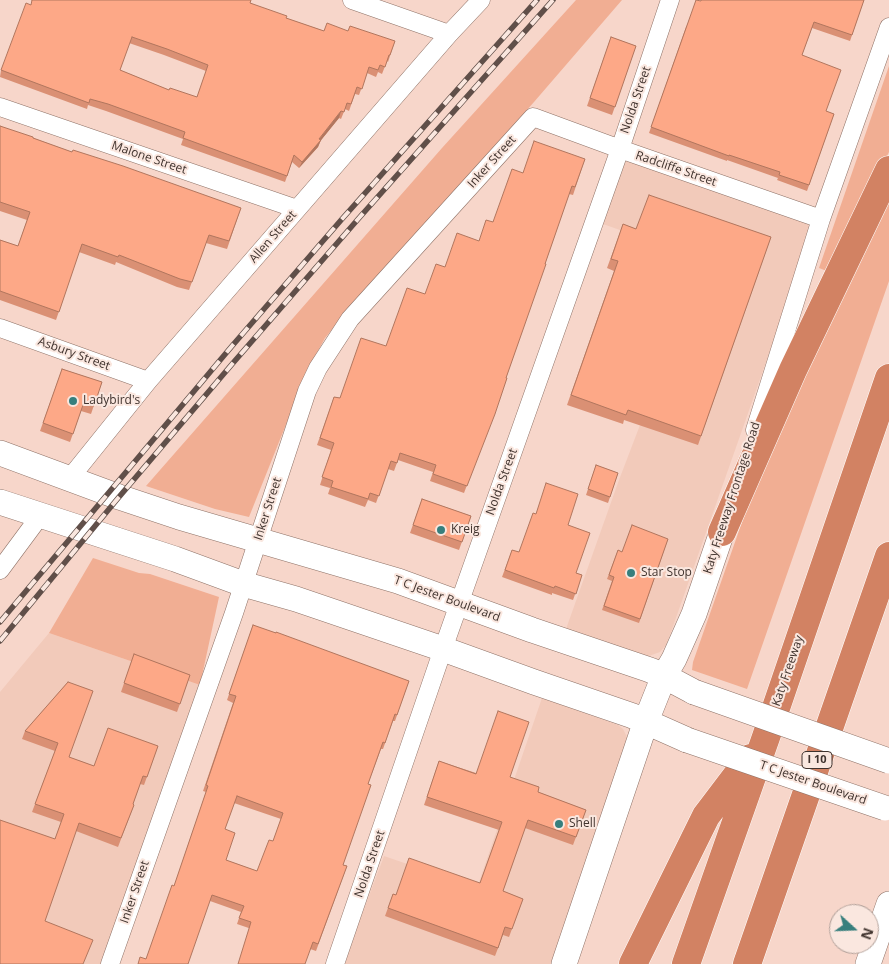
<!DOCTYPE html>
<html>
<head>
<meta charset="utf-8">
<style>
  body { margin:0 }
  #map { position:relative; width:889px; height:964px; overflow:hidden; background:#f7d6ca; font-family:"Open Sans",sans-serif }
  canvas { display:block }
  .north { position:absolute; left:829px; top:904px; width:50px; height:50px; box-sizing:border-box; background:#fae7df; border:1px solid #b09f98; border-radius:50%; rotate:110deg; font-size:14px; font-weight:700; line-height:20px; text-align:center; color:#40332e }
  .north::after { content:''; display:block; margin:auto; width:18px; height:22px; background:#377f7d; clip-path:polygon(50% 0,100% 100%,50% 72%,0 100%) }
</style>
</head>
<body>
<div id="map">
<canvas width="889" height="964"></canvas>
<div class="north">N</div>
</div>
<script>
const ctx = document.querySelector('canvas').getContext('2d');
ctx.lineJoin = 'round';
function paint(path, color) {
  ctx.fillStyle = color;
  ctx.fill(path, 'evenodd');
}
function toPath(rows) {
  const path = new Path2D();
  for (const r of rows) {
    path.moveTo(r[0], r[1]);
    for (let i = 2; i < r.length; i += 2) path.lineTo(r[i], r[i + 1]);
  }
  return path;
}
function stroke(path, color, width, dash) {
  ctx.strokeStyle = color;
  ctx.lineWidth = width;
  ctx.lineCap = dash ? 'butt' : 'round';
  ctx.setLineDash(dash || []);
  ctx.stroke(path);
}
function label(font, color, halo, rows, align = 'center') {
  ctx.font = font + ' "Open Sans",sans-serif';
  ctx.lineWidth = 4;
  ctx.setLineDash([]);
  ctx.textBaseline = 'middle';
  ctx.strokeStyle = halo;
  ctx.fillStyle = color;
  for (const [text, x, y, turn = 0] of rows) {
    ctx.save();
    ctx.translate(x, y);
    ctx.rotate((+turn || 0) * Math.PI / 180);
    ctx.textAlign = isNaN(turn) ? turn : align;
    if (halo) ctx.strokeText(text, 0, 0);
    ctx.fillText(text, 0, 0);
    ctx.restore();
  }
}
paint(toPath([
  [633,160,804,219,811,229,810,237,671,632,666,645,660,652,646,657,566,629,619,480,640,425,699,258,603,224,622,166,627,161],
  [49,633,200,685,103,964,0,964,0,692],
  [542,698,618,725,623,729,630,743,556,964,345,964,355,933,384,856,477,888]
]), '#f2caba');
paint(toPath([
  [576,0,622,0,534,102,347,311,325,338,309,367,249,517,215,509,146,486,442,148],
  [889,66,889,152,832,273,819,268],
  [889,185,889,281,747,689,692,670,693,662,748,505],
  [93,558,139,573,150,574,219,597,200,685,49,633]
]), '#f1ae93');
const minor = toPath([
  [352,0,449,34],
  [0,107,297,209],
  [0,328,148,381],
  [755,430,821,219,889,27],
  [70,478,148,381,449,34,481,0],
  [0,570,40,516],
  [110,964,234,613,307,391,318,368,350,319,533,117,620,149,821,219],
  [335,964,443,649,620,149,670,0]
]);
const secondary = toPath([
  [0,453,119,497,179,517,398,581,532,630,650,670,664,676,694,692],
  [0,502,175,559,243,584,296,599,443,649,534,682,633,716,687,740],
  [564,964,646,721,664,676,674,659,694,614,722,532],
  [868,964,889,904]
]);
const motorway = toPath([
  [722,532,793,370,889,170],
  [633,964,706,816,750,758],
  [686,964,766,737,889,378],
  [747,964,889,556]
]);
stroke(minor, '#8e7267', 19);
stroke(secondary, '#8e7267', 26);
stroke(motorway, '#fff', 29);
stroke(minor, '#fff', 18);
stroke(secondary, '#fff', 25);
stroke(motorway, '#d28263', 28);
const rail = toPath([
  [0,622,232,346,342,219,537,0],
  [0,641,119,497,233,363,359,218,553,0]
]);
stroke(rail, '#604f49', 5.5);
stroke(rail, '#fae7df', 4, [11]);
const secondaryBridge = toPath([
  [694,692,889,761],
  [687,740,885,808]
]);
stroke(secondaryBridge, '#8e7267', 26, []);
stroke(secondaryBridge, '#fff', 25);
paint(toPath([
  [864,0,850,41,812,28,802,55,826,111,834,114,807,191,777,180,778,178,727,160,727,161,649,133,686,27,701,1],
  [250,3,286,18,324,31,348,31,395,41,388,62,387,61,382,74,378,72,376,77,367,73,359,95,355,94,349,111,345,109,341,119,339,118,321,140,318,147,299,168,292,162,285,182,181,145,183,139,106,111,88,105,87,109,0,77,1,70,31,5],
  [129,43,164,55,206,71,197,97,169,90,120,70],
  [611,37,636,46,612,115,587,106],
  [0,126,72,152,241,208,227,249,206,243,189,290,177,287,116,262,115,265,79,252,56,320,0,300,0,240,18,246,27,220,0,211],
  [585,159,573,195,569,194,506,378,507,378,464,493,430,481,433,472,398,460,394,471,388,469,376,503,368,500,365,507,328,494,330,488,320,485,331,450,317,445,334,397,340,398,386,346,445,267,479,241,493,222,522,173],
  [623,224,636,229,771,237,698,445,624,420,623,424,567,405,614,271,607,268],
  [62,369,102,382,91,414,81,411,70,442,40,431],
  [596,465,618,473,608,503,586,495],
  [422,499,471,516,459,550,410,533],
  [568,525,576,573,582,575,573,600,552,593,552,595,502,577,512,550,519,552],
  [668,539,639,623,602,610,612,581,607,579,618,550,622,552],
  [253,625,409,681,395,721,393,721,383,749,381,749,368,784,343,865,347,866,316,951,237,924,241,912,210,901,146,959,174,886,206,792,203,791,233,703,227,700],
  [234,803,281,819,273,841,257,871,226,860,225,829],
  [134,654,190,675,177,712,121,692],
  [68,682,69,757,94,766,158,746,144,785,140,784,133,804,134,805,118,847,76,831,0,964,55,839,61,822,32,812,55,751,22,739,25,731],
  [439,761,476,773,510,777,538,792,586,810,573,845,525,828,503,891,523,899,509,937,503,935,495,956,385,916,393,894,396,895,480,883,499,830,424,805]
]), '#da9074');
paint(toPath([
  [341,111,339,118,318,144,321,140,318,147,299,168,302,162]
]), '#b1765e');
const building = toPath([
  [32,0,251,0,250,3,287,16,286,18,324,31,327,23,348,31,350,26,395,41,390,55,389,55,385,67,380,65,378,70,369,67,362,89,357,87,351,104,347,103,344,112,341,111,319,139,321,140,302,162,294,155,287,176,183,138,185,132,108,104,90,99,89,103,1,70,26,3,31,5,32,0],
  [132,37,167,49,208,65,197,97,170,88,169,90,120,70,132,37],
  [696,0,701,1,701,0,864,0,852,35,814,22,802,55,841,70,826,111,834,114,809,185,779,175,780,172,729,155,729,156,651,127,696,0],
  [611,37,636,46,615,107,590,98,611,37],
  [0,126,33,137,33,138,72,152,73,150,123,166,241,208,229,241,209,235,192,282,180,279,119,255,118,257,82,244,59,312,0,291,0,240,18,246,30,212,0,202,0,126],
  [534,141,585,159,575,187,572,186,545,264,546,264,506,378,507,378,495,414,467,486,433,474,436,465,400,453,397,463,391,461,379,496,370,493,368,499,331,487,333,481,322,477,334,443,320,438,334,397,340,398,361,338,386,346,407,288,425,294,436,264,445,267,457,233,479,241,486,220,493,222,512,169,523,173,534,141],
  [649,195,771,237,701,436,628,410,626,415,571,395,618,261,611,259,623,224,636,229,649,195],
  [62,369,102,382,94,406,84,402,73,434,43,423,62,369],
  [596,465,618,473,610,497,588,489,596,465],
  [546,483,578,494,568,525,590,533,576,573,582,575,576,594,555,586,554,588,505,570,512,550,519,552,533,513,536,514,546,483],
  [422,499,471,516,462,542,413,525,422,499],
  [632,525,668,539,640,619,604,606,614,577,609,575,618,550,622,552,632,525],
  [253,625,276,633,276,632,409,681,397,715,395,714,385,743,383,742,368,784,371,785,343,865,347,866,318,944,313,942,305,964,238,964,251,922,239,918,244,906,212,895,188,964,138,964,140,957,146,959,172,885,174,886,208,786,206,785,236,696,229,694,253,625],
  [237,796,283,813,273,841,269,840,257,871,226,860,235,833,225,829,237,796],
  [134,654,190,675,180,704,124,683,134,654],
  [68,682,93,691,69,757,94,766,108,728,158,746,147,777,143,776,133,804,134,805,121,838,79,823,45,921,93,940,83,964,0,964,0,820,55,839,64,814,35,804,58,743,25,731,68,682],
  [498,711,529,722,510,777,539,787,538,792,586,810,576,837,528,820,503,891,523,899,512,929,505,927,498,948,388,908,393,894,396,895,409,858,480,883,502,822,427,797,439,761,476,774,498,711]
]);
paint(building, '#fda887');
stroke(building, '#b1765e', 1);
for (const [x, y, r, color] of [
  [73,401,5,"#377f7d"],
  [441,530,5,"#377f7d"],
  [631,573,5,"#377f7d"],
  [559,824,5,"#377f7d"]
]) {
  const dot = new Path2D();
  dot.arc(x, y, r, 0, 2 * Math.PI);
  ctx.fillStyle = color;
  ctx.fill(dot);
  stroke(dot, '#fae7df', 2);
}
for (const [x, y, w] of [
  [817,760,30]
]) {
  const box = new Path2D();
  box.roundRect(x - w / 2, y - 8.5, w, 17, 4);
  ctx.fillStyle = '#fae7df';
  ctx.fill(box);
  stroke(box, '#40332e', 1);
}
label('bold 11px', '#40332e', null, [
  ["I 10",817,760]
]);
label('12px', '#40332e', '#fae7df', [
  ["Nolda Street",636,100,-71],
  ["Malone Street",149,158,19],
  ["Inker Street",492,162,-48],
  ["Radcliffe Street",676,169,19],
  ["Allen Street",273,237,-49],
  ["Asbury Street",74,354,20],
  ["Nolda Street",502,482,-70],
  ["Katy Freeway Frontage Road",732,498,-72],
  ["Inker Street",268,509,-72],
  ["T C Jester Boulevard",447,599,20],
  ["Katy Freeway",788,671,-71],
  ["T C Jester Boulevard",813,783,19],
  ["Nolda Street",370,864,-71],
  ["Inker Street",135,892,-71]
]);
label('12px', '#40332e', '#fae7df', [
  ["Ladybird's",83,401],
  ["Kreig",451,530],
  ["Star Stop",641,573],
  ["Shell",569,824]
], 'left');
</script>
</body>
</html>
